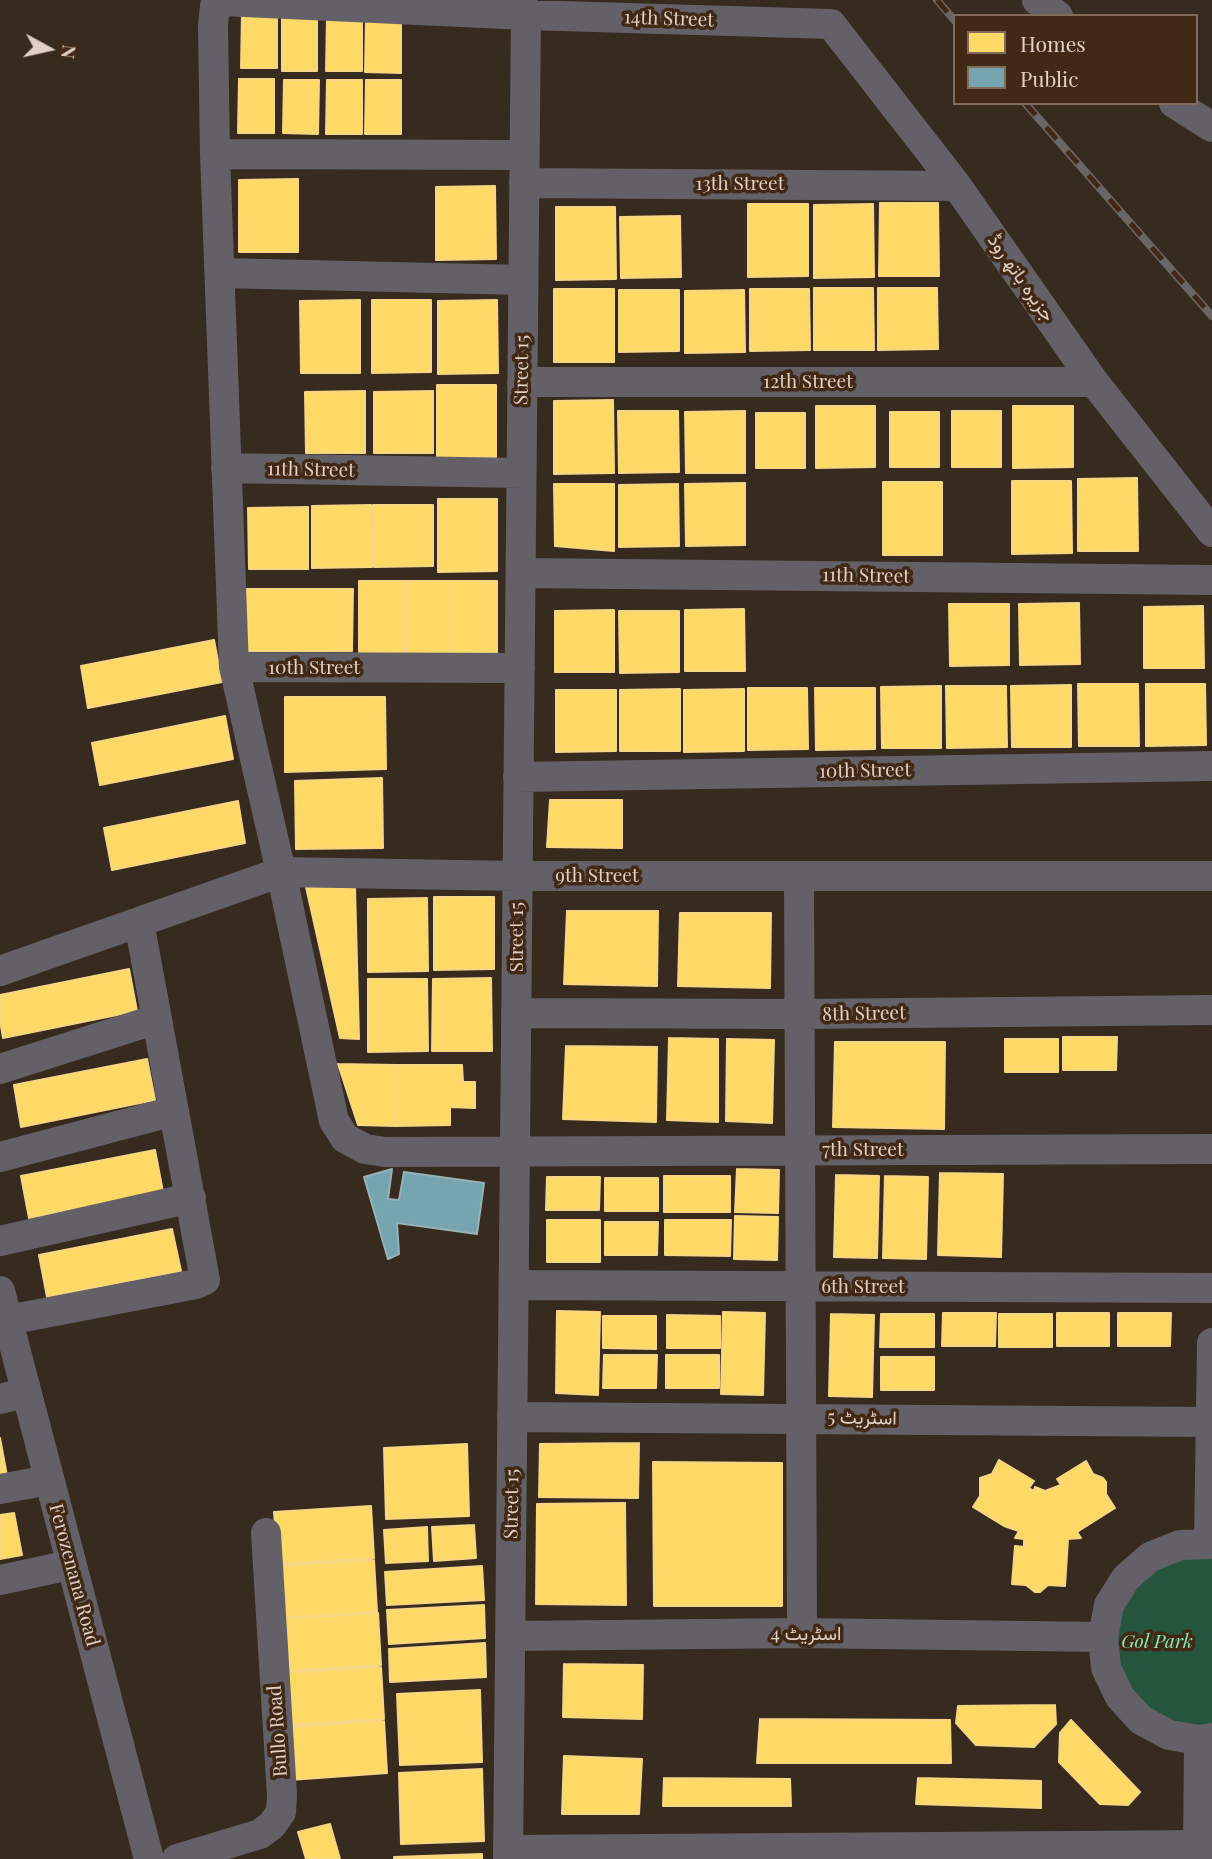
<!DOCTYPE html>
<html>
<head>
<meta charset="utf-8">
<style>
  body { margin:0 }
  #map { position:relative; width:1212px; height:1859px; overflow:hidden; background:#372a1f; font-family:"Playfair Display",serif }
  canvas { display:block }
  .legend { position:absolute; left:953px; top:14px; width:245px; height:91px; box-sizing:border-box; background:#412915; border:2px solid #816c5b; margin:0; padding:9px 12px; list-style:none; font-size:21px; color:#e0d0c5 }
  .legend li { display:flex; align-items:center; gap:14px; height:35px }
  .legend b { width:35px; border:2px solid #816c5b }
  .north { position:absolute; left:14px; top:14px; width:70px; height:70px; -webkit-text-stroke:5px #412915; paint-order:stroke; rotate:98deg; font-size:19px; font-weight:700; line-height:28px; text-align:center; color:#e0d0c5 }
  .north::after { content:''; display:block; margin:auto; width:24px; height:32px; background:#e0d0c5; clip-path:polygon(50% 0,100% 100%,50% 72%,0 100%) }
</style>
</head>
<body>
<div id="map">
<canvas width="1212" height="1859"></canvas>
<ul class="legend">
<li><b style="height:19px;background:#ffd966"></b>Homes</li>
<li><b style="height:19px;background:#76a5af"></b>Public</li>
</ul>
<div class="north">N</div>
</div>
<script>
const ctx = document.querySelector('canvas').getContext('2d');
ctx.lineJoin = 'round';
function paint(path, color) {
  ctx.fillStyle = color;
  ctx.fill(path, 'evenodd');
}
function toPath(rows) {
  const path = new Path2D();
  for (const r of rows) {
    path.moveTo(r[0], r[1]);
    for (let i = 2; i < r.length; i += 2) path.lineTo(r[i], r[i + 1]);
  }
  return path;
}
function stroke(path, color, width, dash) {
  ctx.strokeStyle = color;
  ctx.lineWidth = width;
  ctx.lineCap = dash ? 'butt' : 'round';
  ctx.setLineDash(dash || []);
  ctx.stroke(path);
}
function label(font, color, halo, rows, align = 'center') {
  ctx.font = font + ' "Playfair Display",Vazirmatn,serif';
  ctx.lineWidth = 7;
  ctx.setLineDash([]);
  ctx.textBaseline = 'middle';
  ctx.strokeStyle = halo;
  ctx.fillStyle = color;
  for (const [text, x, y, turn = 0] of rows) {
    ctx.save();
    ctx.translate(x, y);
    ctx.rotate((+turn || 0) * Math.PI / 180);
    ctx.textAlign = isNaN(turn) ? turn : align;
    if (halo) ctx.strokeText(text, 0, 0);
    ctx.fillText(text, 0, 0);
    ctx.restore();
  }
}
paint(toPath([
  [1212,1544,1212,1738,1119,1697,1109,1605,1126,1578]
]), '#25563d');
const homes = toPath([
  [242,14,277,15,277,68,241,68,242,14],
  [282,17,317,17,317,71,282,71,282,17],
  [327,17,362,17,362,71,326,71,327,17],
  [366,19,401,19,401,73,365,72,366,19],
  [239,79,274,79,274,133,238,133,239,79],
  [284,80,319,80,318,134,283,133,284,80],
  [327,80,362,80,362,134,326,134,327,80],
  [366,80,401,80,401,134,365,134,366,80],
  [298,179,298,252,239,252,239,180,298,179],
  [495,186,496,259,436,260,436,187,495,186],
  [880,203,938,203,939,276,879,276,880,203],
  [748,204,808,204,808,276,748,277,748,204],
  [873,204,874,277,814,278,814,205,873,204],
  [556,207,615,207,616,279,556,280,556,207],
  [680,216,681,277,621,278,620,217,680,216],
  [814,288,873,288,874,350,814,350,814,288],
  [878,288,937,288,938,349,878,350,878,288],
  [554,289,614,289,614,362,554,362,554,289],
  [750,289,809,289,810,350,750,351,750,289],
  [619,290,679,290,679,351,619,352,619,290],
  [744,290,745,352,685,353,685,291,744,290],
  [360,300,360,373,301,373,300,301,360,300],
  [372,300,431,300,431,372,372,373,372,300],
  [497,300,498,373,438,374,438,301,497,300],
  [437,385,496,385,496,457,437,458,437,385],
  [365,391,365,453,306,453,305,392,365,391],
  [433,391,433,453,374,453,374,392,433,391],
  [613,400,614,473,554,474,554,401,613,400],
  [816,406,875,406,875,467,816,468,816,406],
  [1013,406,1073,406,1073,467,1013,468,1013,406],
  [618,411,678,411,679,472,619,473,618,411],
  [745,411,745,473,686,473,685,412,745,411],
  [952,411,1001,411,1001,467,952,467,952,411],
  [890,412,939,412,939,467,890,467,890,412],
  [756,413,805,413,805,468,756,468,756,413],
  [1137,478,1138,551,1078,551,1078,479,1137,478],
  [1012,481,1071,481,1072,553,1012,554,1012,481],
  [883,482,942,482,942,555,883,555,883,482],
  [745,483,745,545,686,546,685,484,745,483],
  [554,484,614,484,614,551,555,546,554,484],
  [678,484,679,546,619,547,619,485,678,484],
  [438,499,497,499,497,571,438,572,438,499],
  [371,505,372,567,312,568,312,506,371,505],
  [373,505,433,505,433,566,374,567,373,505],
  [308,507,308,569,249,569,248,508,308,507],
  [359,581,405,581,405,653,359,653,359,581],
  [406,581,452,581,451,653,406,653,406,581],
  [452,581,497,581,497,653,451,653,452,581],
  [243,589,353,589,352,651,243,651,243,589],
  [1079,603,1080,664,1020,665,1019,604,1079,603],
  [949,604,1009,604,1009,665,950,666,949,604],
  [1203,606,1204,668,1144,668,1144,607,1203,606],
  [744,609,745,671,685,671,685,610,744,609],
  [614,610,614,672,555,672,555,611,614,610],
  [619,611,679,611,679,672,620,673,619,611],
  [214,640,222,682,88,708,81,666,214,640],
  [1078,684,1138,684,1139,746,1079,746,1078,684],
  [1146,684,1205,684,1206,745,1146,746,1146,684],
  [1071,685,1071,747,1012,747,1011,686,1071,685],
  [941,686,941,748,882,748,881,687,941,686],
  [946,686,1006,686,1007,747,947,748,946,686],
  [748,688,807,688,808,749,748,750,748,688],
  [815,688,875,688,875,749,816,750,815,688],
  [680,689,680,751,620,751,620,690,680,689],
  [744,689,744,751,684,752,684,690,744,689],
  [556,690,616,690,616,751,556,752,556,690],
  [285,697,385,697,386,769,285,772,285,697],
  [225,716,233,759,100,785,92,743,225,716],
  [382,778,383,848,296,849,295,781,382,778],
  [550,800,622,800,622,848,547,847,550,800],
  [238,801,245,843,112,870,104,828,238,801],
  [306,887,355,887,359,1039,340,1038,306,887],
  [434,897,494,897,494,969,434,970,434,897],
  [427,898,428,971,368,972,368,899,427,898],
  [567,911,658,911,657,986,564,984,567,911],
  [680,913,771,913,770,988,678,986,680,913],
  [129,969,137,1011,3,1038,0,1020,0,995,129,969],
  [491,978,492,1051,432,1051,433,979,491,978],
  [368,979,427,979,428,1051,368,1052,368,979],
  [1063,1037,1117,1037,1116,1070,1063,1070,1063,1037],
  [669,1038,718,1039,718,1122,667,1120,669,1038],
  [727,1039,774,1040,772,1123,726,1121,727,1039],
  [1005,1039,1058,1039,1058,1072,1005,1072,1005,1039],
  [835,1042,945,1042,944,1129,833,1127,835,1042],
  [566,1046,657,1047,656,1122,563,1119,566,1046],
  [147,1059,155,1100,21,1127,14,1085,147,1059],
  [338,1064,397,1065,395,1126,358,1125,338,1064],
  [397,1065,462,1065,463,1082,475,1082,475,1108,450,1107,450,1125,395,1126,397,1065],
  [155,1150,163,1192,29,1218,21,1176,155,1150],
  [737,1169,779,1170,778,1213,735,1212,737,1169],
  [940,1173,1003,1174,1001,1257,938,1255,940,1173],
  [836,1175,879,1176,877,1258,834,1257,836,1175],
  [664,1176,730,1176,730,1212,664,1212,664,1176],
  [885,1176,928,1177,926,1259,883,1258,885,1176],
  [547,1177,600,1177,599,1210,546,1210,547,1177],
  [605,1178,658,1178,658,1211,605,1211,605,1178],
  [735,1216,778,1217,777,1260,734,1259,735,1216],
  [547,1220,600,1220,600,1262,547,1262,547,1220],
  [665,1220,731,1220,730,1256,665,1255,665,1220],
  [605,1222,658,1222,657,1255,605,1255,605,1222],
  [172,1229,181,1271,47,1297,39,1255,172,1229],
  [557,1311,600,1312,598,1395,556,1393,557,1311],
  [723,1312,765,1313,763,1395,721,1394,723,1312],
  [943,1313,996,1313,995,1346,942,1346,943,1313],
  [1057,1313,1109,1313,1109,1346,1057,1346,1057,1313],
  [1118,1313,1171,1313,1170,1346,1118,1346,1118,1313],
  [831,1314,874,1315,872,1397,829,1396,831,1314],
  [881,1314,934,1314,934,1347,880,1347,881,1314],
  [999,1314,1052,1314,1052,1347,999,1347,999,1314],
  [667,1315,720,1316,720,1348,667,1348,667,1315],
  [603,1316,656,1316,656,1349,603,1348,603,1316],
  [604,1355,657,1355,656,1388,603,1388,604,1355],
  [666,1355,719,1355,719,1388,666,1388,666,1355],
  [881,1357,934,1357,934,1390,881,1390,881,1357],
  [0,1438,7,1476,0,1477,0,1438],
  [639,1443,638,1498,539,1497,540,1444,639,1443],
  [467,1444,469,1516,386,1519,384,1448,467,1444],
  [999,1460,1034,1481,1029,1488,1034,1491,1035,1487,1045,1491,1061,1485,1057,1479,1086,1461,1093,1474,1103,1478,1106,1482,1106,1494,1115,1508,1077,1532,1081,1538,1068,1539,1065,1586,1048,1585,1040,1592,1035,1592,1026,1585,1012,1584,1015,1546,1024,1547,1024,1539,1015,1538,1019,1531,1004,1526,973,1507,980,1496,980,1478,992,1474,999,1460],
  [653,1462,782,1463,782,1606,654,1606,653,1462],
  [625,1503,626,1605,536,1604,537,1504,625,1503],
  [371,1506,374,1558,278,1564,274,1512,371,1506],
  [14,1513,22,1555,0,1559,0,1515,14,1513],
  [474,1525,476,1558,434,1561,432,1527,474,1525],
  [427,1527,428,1561,386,1563,384,1530,427,1527],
  [374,1560,377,1612,280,1618,277,1566,374,1560],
  [482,1566,484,1600,387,1605,385,1572,482,1566],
  [484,1605,485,1638,389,1644,387,1610,484,1605],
  [378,1613,381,1665,284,1671,281,1619,378,1613],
  [485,1643,486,1677,390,1682,389,1649,485,1643],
  [564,1664,643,1665,642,1719,563,1717,564,1664],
  [381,1667,384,1719,287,1725,284,1673,381,1667],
  [480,1690,482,1762,400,1765,397,1694,480,1690],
  [1055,1705,1056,1724,1034,1747,976,1745,956,1723,958,1706,1055,1705],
  [760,1719,950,1720,951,1763,757,1763,760,1719],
  [1071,1720,1140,1792,1128,1805,1100,1804,1059,1762,1060,1733,1071,1720],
  [384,1721,387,1773,290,1780,287,1727,384,1721],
  [564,1756,642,1759,639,1814,562,1814,564,1756],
  [482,1769,484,1841,401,1844,399,1773,482,1769],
  [664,1778,790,1779,791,1806,663,1806,664,1778],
  [918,1778,1041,1781,1041,1808,916,1804,918,1778],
  [330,1824,340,1859,306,1859,298,1832,330,1824],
  [482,1854,482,1859,394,1859,394,1857,482,1854]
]);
paint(homes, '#ffd966');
stroke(homes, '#f6d682', 2);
const public = toPath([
  [392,1169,388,1199,399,1200,404,1172,484,1183,477,1234,397,1223,399,1254,388,1259,364,1177,392,1169]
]);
paint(public, '#76a5af');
stroke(public, '#96b2b6', 2);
stroke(toPath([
  [1037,0,1058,16],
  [1174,103,1212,127],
  [215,154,524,155],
  [524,183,957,186],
  [220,273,523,280],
  [522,382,1094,382],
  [226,468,521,473],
  [1212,532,1094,382,957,186,831,24,526,15,223,1,215,6,213,25,215,154,234,667,281,872,334,1121,345,1138,365,1149,385,1152,1212,1149],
  [521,573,1212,580],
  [234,667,520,668],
  [518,777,1212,766],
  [799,876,802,1633],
  [0,971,281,872,517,876,1212,876],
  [516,1013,799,1014,1212,1010],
  [0,1069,157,1019],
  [0,1157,174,1111],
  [0,1241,191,1198],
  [514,1285,1212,1288],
  [0,1291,149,1859],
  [8,1320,196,1284,205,1280,139,922],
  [0,1399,26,1393],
  [512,1417,1212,1422],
  [0,1489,49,1480],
  [1209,1543,1212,1343],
  [1212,1544,1180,1545,1150,1557,1126,1578,1109,1605,1103,1637,1106,1668,1120,1697,1141,1720,1169,1735,1199,1740,1212,1738],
  [0,1580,70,1565],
  [510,1636,802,1633,1103,1637],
  [508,1850,1212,1845],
  [177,1859,260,1834,272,1825,281,1812,282,1795,266,1533],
  [508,1859,526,15,522,0],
  [1198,1859,1199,1740]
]), '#636167', 30);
const rail = toPath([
  [937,0,955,21],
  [1025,103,1212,316]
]);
stroke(rail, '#696665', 8);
stroke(rail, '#412915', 5, [16]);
label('19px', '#e0d0c5', '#412915', [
  ["14th Street",669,19,2],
  ["13th Street",740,184],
  ["جزیرہ باتھ روڈ",1021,278,55],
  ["Street 15",522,370,-89],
  ["12th Street",808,382],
  ["11th Street",311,470,1],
  ["11th Street",866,576,1],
  ["10th Street",314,668],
  ["10th Street",865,771,-1],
  ["9th Street",597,876],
  ["Street 15",517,937,-90],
  ["8th Street",864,1014,-1],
  ["7th Street",863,1150],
  ["6th Street",863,1287],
  ["اسٹریٹ 5",862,1418,1],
  ["Street 15",512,1504,-89],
  ["Ferozenana Road",74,1575,75],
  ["اسٹریٹ 4",806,1634],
  ["Bullo Road",278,1731,-94]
]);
label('italic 19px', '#7eeeb8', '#412915', [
  ["Gol Park",1157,1642]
]);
</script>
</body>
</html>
